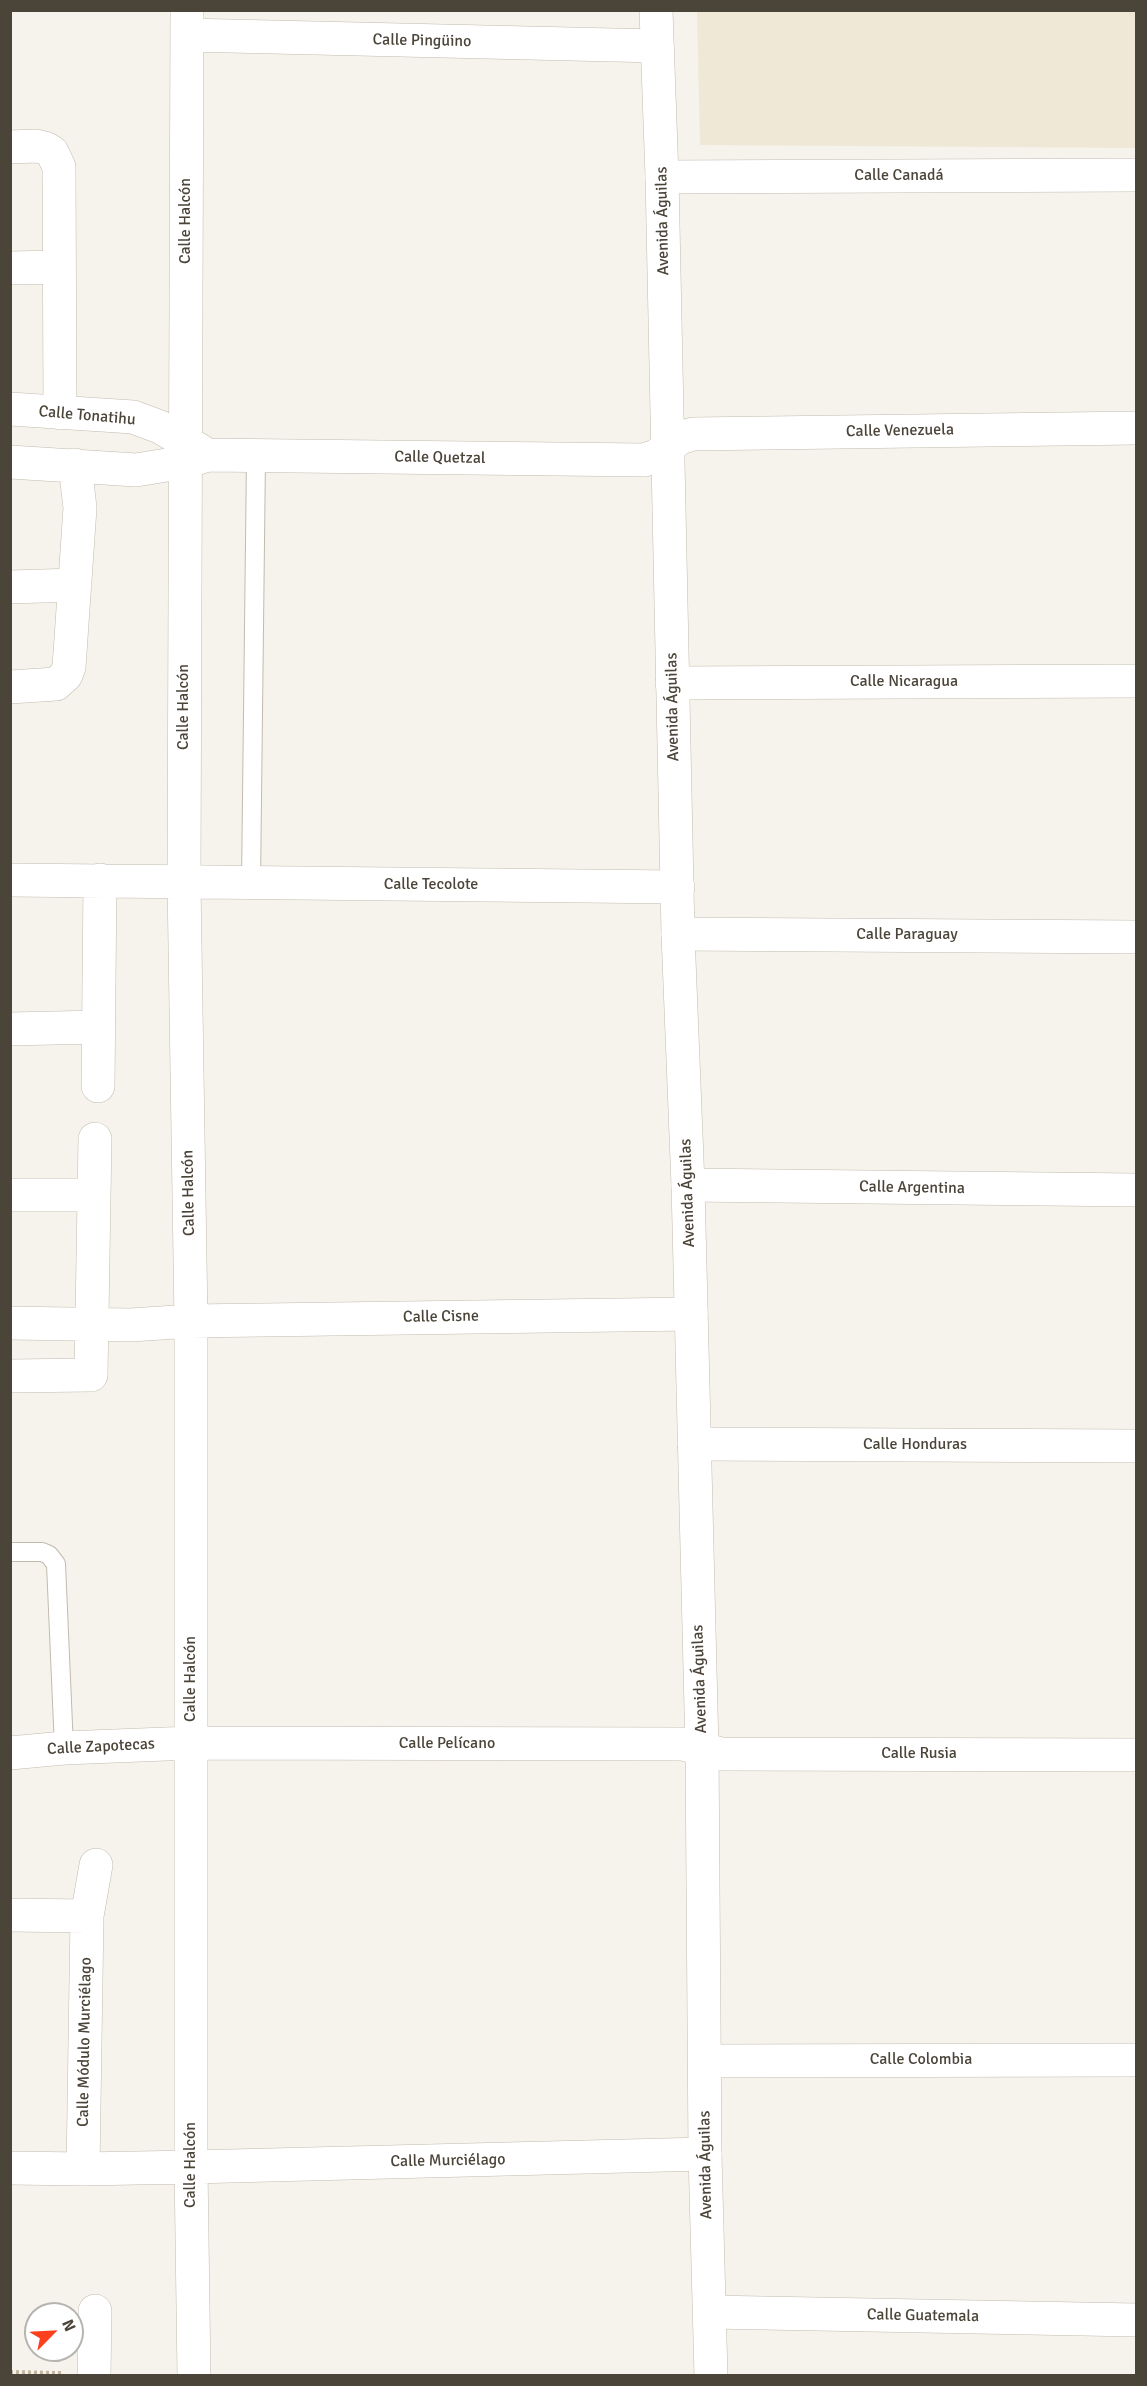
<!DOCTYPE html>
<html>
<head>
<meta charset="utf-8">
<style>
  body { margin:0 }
  #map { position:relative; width:1147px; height:2386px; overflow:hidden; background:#f6f3ec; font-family:Signika,sans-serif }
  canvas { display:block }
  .frame { position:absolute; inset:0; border:12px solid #4b4439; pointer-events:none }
  .north { position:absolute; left:24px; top:2302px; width:60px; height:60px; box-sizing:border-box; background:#fff; border:2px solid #b7b4b0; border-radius:50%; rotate:66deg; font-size:16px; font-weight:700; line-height:24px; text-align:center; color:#4b4439 }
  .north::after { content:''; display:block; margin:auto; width:21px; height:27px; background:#fc3f1d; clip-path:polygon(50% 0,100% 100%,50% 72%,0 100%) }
</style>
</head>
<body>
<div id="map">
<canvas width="1147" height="2386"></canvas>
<div class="frame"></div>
<div class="north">N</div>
</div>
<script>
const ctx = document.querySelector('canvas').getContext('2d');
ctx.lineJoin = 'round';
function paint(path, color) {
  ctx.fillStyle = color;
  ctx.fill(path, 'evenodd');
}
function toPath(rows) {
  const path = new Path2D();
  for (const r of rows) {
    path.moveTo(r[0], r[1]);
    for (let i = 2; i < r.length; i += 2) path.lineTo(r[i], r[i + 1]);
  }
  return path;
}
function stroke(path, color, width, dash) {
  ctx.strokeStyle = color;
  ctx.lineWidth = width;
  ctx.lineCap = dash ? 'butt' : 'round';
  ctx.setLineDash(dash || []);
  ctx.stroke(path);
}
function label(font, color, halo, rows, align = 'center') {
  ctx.font = font + ' Signika,sans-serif';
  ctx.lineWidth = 4.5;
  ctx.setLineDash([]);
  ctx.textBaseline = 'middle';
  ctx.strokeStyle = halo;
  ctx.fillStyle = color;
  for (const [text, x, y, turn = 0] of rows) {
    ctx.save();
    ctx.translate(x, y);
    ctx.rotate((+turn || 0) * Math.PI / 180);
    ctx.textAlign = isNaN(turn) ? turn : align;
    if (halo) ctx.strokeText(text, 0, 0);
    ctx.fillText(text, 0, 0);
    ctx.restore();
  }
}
paint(toPath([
  [697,11,1136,11,1136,148,700,145]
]), '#efe8d6');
const service = toPath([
  [251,884,256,456],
  [10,1552,42,1552,49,1555,56,1564,64,1748]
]);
const minor = toPath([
  [187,10,184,883,191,1321,191,2167,194,2376],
  [187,35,657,46],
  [10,147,36,146,45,148,52,152,59,167,60,413],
  [662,177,1136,175],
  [10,268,58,267],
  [10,409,133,417,160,427,201,451],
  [10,462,136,470,185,462,208,455,644,460,656,456,680,438,693,434,1136,428],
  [10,587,75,585],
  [672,683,1136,681],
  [10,687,56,684,66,675,69,667,80,508,75,465],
  [10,880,678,887],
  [678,934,1136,937],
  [10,1029,98,1027],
  [98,1086,100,880],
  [688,1185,1136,1190],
  [10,1195,94,1195],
  [10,1323,131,1325,191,1321,691,1314],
  [10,1376,91,1375,95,1139],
  [694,1444,1136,1446],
  [10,1753,64,1748,191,1743,683,1744,721,1754,1136,1755],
  [10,1915,87,1916],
  [705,2061,1136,2060],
  [10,2168,83,2169,191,2167,705,2154],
  [83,2169,87,1916,96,1865],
  [710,2312,1136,2320],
  [94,2376,95,2311]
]);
const tertiary = toPath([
  [656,10,662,177,678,934,688,1185,702,1749,705,2154,711,2376]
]);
stroke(service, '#c2bbae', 20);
stroke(minor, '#c2bbae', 34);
stroke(tertiary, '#c2bbae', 34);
stroke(toPath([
  [10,2372,61,2373]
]), '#c4b79f', 4, [3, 3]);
stroke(service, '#fff', 18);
stroke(minor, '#fff', 33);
stroke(tertiary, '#fff', 33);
label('16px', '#4b4439', '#fff', [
  ["Calle Pingüino",422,41,1],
  ["Calle Canadá",899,176],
  ["Calle Halcón",186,221,-90],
  ["Avenida Águilas",663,221,-91],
  ["Calle Tonatihu",87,416,5],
  ["Calle Venezuela",900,431,-1],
  ["Calle Quetzal",440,458,1],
  ["Calle Nicaragua",904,682],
  ["Calle Halcón",184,707,-90],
  ["Avenida Águilas",673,707,-91],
  ["Calle Tecolote",431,885],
  ["Calle Paraguay",907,935],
  ["Calle Argentina",912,1188,1],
  ["Calle Halcón",189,1193,-91],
  ["Avenida Águilas",688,1193,-92],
  ["Calle Cisne",441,1317,-1],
  ["Calle Honduras",915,1445],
  ["Calle Halcón",191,1679,-90],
  ["Avenida Águilas",700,1679,-92],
  ["Calle Pelícano",447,1744],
  ["Calle Zapotecas",101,1747,-3],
  ["Calle Rusia",919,1754],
  ["Calle Módulo Murciélago",85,2042,-89],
  ["Calle Colombia",921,2060],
  ["Calle Murciélago",448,2161,-1],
  ["Calle Halcón",191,2165,-90],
  ["Avenida Águilas",706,2165,-91],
  ["Calle Guatemala",923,2316,1]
]);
</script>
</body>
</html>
